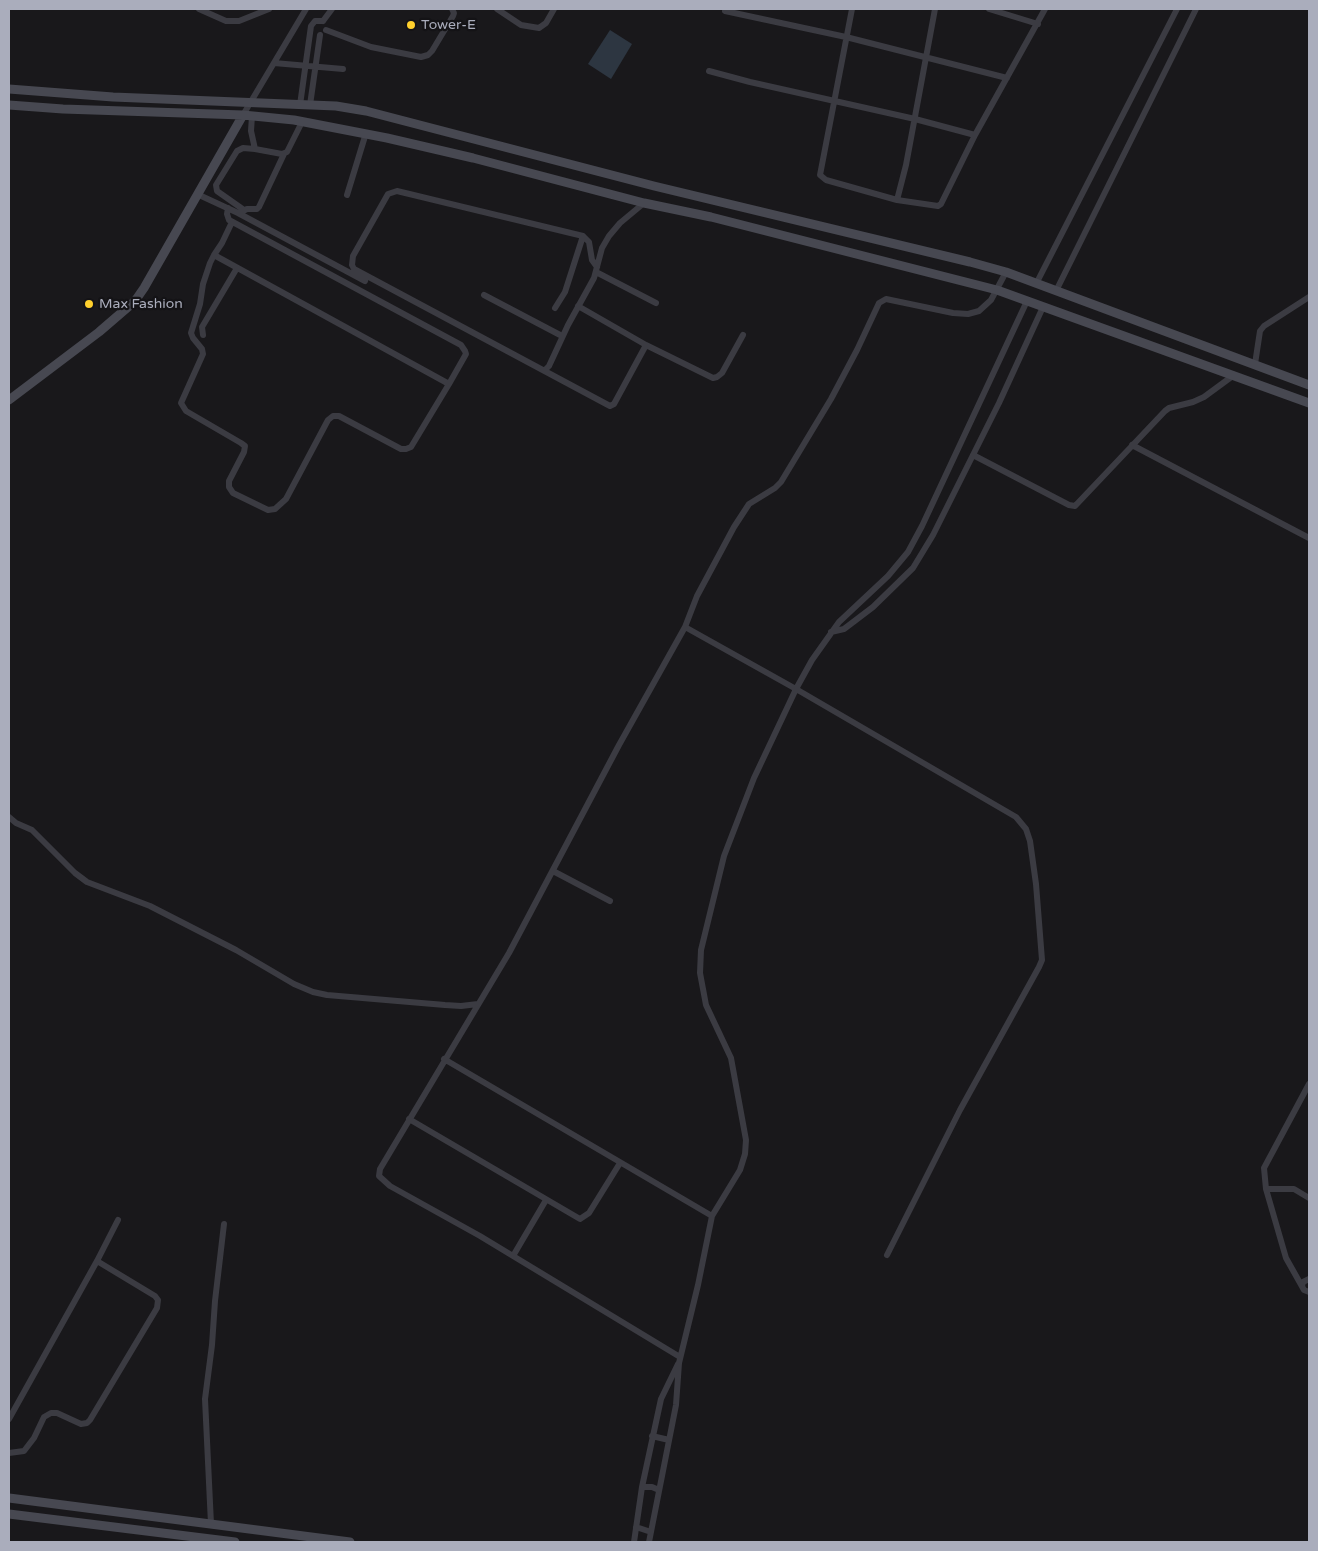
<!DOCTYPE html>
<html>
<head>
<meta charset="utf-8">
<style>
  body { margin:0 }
  #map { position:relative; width:1318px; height:1551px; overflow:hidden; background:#19181b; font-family:"Varela Round",sans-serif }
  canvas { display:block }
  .frame { position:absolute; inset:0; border:10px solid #aaadbc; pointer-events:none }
</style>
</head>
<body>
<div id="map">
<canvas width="1318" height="1551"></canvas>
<div class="frame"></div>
</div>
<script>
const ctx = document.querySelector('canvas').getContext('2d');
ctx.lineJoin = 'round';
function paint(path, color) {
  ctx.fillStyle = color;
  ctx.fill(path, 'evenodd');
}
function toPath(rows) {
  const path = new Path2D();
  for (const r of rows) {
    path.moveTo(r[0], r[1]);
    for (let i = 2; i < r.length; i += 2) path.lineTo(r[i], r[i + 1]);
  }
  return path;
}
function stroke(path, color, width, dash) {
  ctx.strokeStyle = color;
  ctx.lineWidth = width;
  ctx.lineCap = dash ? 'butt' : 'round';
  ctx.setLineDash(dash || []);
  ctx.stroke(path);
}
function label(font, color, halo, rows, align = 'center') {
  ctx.font = font + ' "Varela Round",sans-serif';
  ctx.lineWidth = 4.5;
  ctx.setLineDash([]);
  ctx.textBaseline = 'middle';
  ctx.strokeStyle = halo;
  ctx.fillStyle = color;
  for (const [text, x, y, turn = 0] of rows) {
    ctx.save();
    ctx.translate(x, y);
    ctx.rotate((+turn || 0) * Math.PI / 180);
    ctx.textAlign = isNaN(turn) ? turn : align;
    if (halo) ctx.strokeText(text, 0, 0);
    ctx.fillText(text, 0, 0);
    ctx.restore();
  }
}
paint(toPath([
  [610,30,632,44,611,79,588,64]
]), '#2d3641');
stroke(toPath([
  [199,9,226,21,239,21,269,9],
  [497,9,521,25,539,28,546,23,554,9],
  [852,9,820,175,826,180,897,200,938,206,941,204,975,135,1045,9],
  [989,9,1038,24],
  [725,11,846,37,1007,78],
  [323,21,332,9],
  [326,30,371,47,421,57,428,55,432,51,453,16,454,13,452,9],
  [274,63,343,69],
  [709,71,750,82,915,119,975,135],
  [300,105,311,26,315,21,323,21],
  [310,105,320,35],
  [243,115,306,9],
  [252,116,251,131,255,149,282,154,287,152,302,122],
  [197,194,238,213,365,281],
  [347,195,366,133],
  [897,200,906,165,935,9],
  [228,208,227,214,229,220,461,345,465,351,466,354,449,384],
  [244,210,217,191,216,185,237,151,243,148,255,149],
  [241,212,247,209,257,209,259,207,284,154],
  [214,255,449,384,411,447,406,449,401,449,339,416,333,416,328,420,286,499,275,509,268,510,233,493,229,487,229,481,244,452,245,446,241,443,186,411,181,403,203,354,202,349,193,338,191,333,200,304,203,284,210,263,214,255,222,243,232,222],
  [597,267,592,260,589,242,583,236,397,191,388,194,353,256,352,265,354,269,610,406,614,404,646,345],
  [596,272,656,303],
  [1036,284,1177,9],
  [1056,291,1196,9],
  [484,295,562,336],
  [578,306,646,345,713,378,717,377,722,373,743,335],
  [555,308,565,292,583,236],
  [203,335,202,327,205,322,237,268],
  [1255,364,1260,331,1264,326,1309,297],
  [545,370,549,366,568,325,594,278,602,248,609,236,620,223,644,203],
  [1132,445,1309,538],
  [973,455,1069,505,1075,506,1165,411,1169,408,1193,402,1204,397,1234,375],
  [685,627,796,689,1016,817,1026,829,1030,841,1036,884,1042,960,1039,967,960,1110,887,1255],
  [831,632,844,629,873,607,913,568,933,535,999,403,1043,307],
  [9,817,16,823,32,830,75,873,87,882,150,906,236,950,294,984,313,992,327,995,445,1005,461,1006,478,1004],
  [553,871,610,901],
  [444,1059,712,1216],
  [1309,1084,1264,1168,1266,1189,1286,1258,1304,1290,1309,1292],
  [409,1119,580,1219,589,1213,620,1163],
  [1266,1189,1294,1189,1309,1198],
  [513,1256,546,1200],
  [1302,1286,1303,1282,1309,1279],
  [680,1357,480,1236,390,1186,379,1176,380,1169,509,953,619,745,685,627,697,596,734,527,749,504,775,488,781,482,831,399,857,350,879,303,886,299,953,313,968,314,979,311,991,300,1006,272],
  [9,1419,97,1261,118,1220],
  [652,1436,669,1440],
  [9,1453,24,1451,34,1438,44,1417,51,1413,57,1413,81,1424,87,1423,90,1420,157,1308,158,1300,155,1296,97,1261],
  [642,1487,652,1487,659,1490],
  [211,1524,205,1399,212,1345,215,1301,224,1224],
  [636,1527,651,1532],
  [634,1542,642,1487,661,1399,678,1364],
  [649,1542,676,1405,679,1363,698,1285,712,1216,740,1170,745,1154,746,1140,731,1058,706,1005,700,973,701,950,724,856,754,778,796,689,812,660,839,622,888,576,908,552,922,526,1027,301]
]), '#3b3b42', 6);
stroke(toPath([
  [9,89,113,97,336,106,366,111,654,186,970,262,1006,272,1309,385],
  [9,105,63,109,243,115,294,120,387,138,473,158,644,203,711,217,997,290,1309,403],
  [9,400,99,332,135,301,144,288,243,115],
  [9,1498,350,1542],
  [9,1514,235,1542]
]), '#474851', 9);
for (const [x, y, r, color] of [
  [411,25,5,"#ffd02d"],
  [89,304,5,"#ffd02d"]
]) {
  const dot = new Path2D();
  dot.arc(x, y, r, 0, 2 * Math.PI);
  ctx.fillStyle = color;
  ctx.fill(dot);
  stroke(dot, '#141316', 2);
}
label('14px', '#aaadbc', '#141316', [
  ["Tower-E",421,25],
  ["Max Fashion",99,304]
], 'left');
</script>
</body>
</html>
